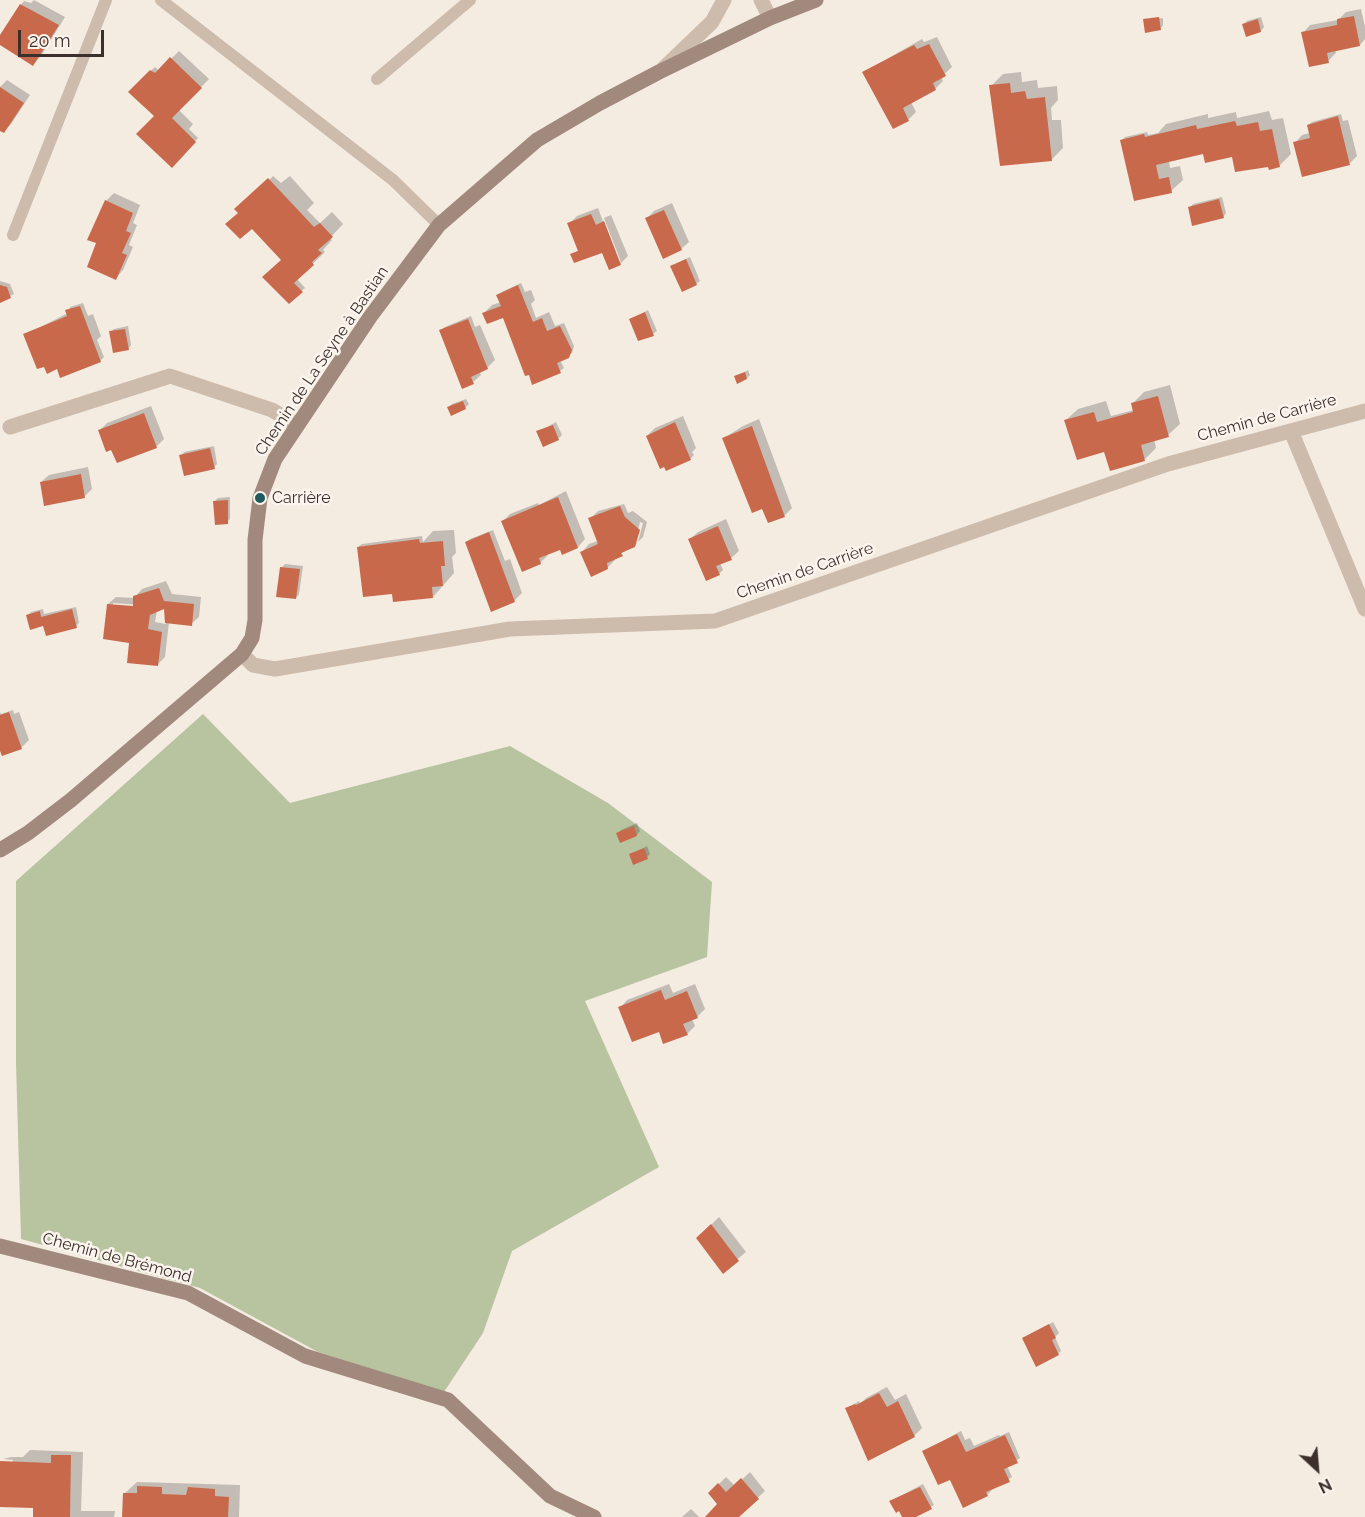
<!DOCTYPE html>
<html>
<head>
<meta charset="utf-8">
<style>
  body { margin:0 }
  #map { position:relative; width:1365px; height:1517px; overflow:hidden; background:#f4ebe1; font-family:Raleway,sans-serif }
  canvas { display:block }
  .north { position:absolute; left:1287px; top:1439px; width:60px; height:60px; -webkit-text-stroke:4px #fbf5ee; paint-order:stroke; rotate:154deg; font-size:16px; font-weight:700; line-height:24px; text-align:center; color:#3b302b }
  .north::after { content:''; display:block; margin:auto; width:21px; height:27px; background:#3b302b; clip-path:polygon(50% 0,100% 100%,50% 72%,0 100%) }
  .scale { position:absolute; left:18px; top:30px; width:86px; height:27px; box-sizing:border-box; border:3px solid #3b302b; border-top:0; padding-left:8px; font-size:18px; line-height:21px; white-space:nowrap; color:#3b302b; -webkit-text-stroke:4px #fbf5ee; paint-order:stroke }
</style>
</head>
<body>
<div id="map">
<canvas width="1365" height="1517"></canvas>
<div class="north">N</div>
<div class="scale">20 m</div>
</div>
<script>
const ctx = document.querySelector('canvas').getContext('2d');
ctx.lineJoin = 'round';
function paint(path, color) {
  ctx.fillStyle = color;
  ctx.fill(path, 'evenodd');
}
function toPath(rows) {
  const path = new Path2D();
  for (const r of rows) {
    path.moveTo(r[0], r[1]);
    for (let i = 2; i < r.length; i += 2) path.lineTo(r[i], r[i + 1]);
  }
  return path;
}
function stroke(path, color, width, dash) {
  ctx.strokeStyle = color;
  ctx.lineWidth = width;
  ctx.lineCap = dash ? 'butt' : 'round';
  ctx.setLineDash(dash || []);
  ctx.stroke(path);
}
function label(font, color, halo, rows, align = 'center') {
  ctx.font = font + ' Raleway,sans-serif';
  ctx.lineWidth = 5;
  ctx.setLineDash([]);
  ctx.textBaseline = 'middle';
  ctx.strokeStyle = halo;
  ctx.fillStyle = color;
  for (const [text, x, y, turn = 0] of rows) {
    ctx.save();
    ctx.translate(x, y);
    ctx.rotate((+turn || 0) * Math.PI / 180);
    ctx.textAlign = isNaN(turn) ? turn : align;
    if (halo) ctx.strokeText(text, 0, 0);
    ctx.fillText(text, 0, 0);
    ctx.restore();
  }
}
paint(toPath([
  [203,714,290,803,510,746,608,803,712,882,707,957,585,1001,659,1167,512,1251,483,1333,444,1392,318,1352,200,1288,21,1239,16,1063,16,881]
]), '#b8c4a0');
paint(toPath([
  [34,0,65,17,41,56,33,64,0,43,0,38,21,5,24,1,31,3],
  [1361,9,1365,27,1365,39,1360,45,1335,49,1336,53,1328,61,1303,33,1310,25,1338,20,1346,12],
  [1261,17,1264,27,1261,31,1244,24,1247,21],
  [1146,18,1146,20,1163,18,1163,25,1160,29,1144,20],
  [937,37,952,67,941,77,943,81,935,89,911,102,916,112,908,120,864,72,922,39,924,42],
  [179,51,209,79,179,110,193,124,189,129,198,138,172,166,156,116,130,91,155,67,159,71],
  [1021,72,1022,82,1037,80,1038,88,1057,86,1058,100,1051,108,1052,120,1061,120,1063,148,1051,160,991,86,1003,74],
  [7,80,30,95,11,124,4,131,0,129,0,87],
  [1269,111,1272,120,1283,118,1291,154,1279,166,1269,165,1233,155,1204,153,1169,161,1170,168,1180,166,1183,180,1171,191,1135,199,1122,140,1125,137,1147,132,1148,135,1158,133,1166,124,1208,114,1208,118,1236,112,1237,118],
  [1341,114,1343,121,1348,120,1357,156,1350,163,1303,175,1295,143,1302,135,1310,133,1308,125,1312,122],
  [273,176,281,183,290,176,314,203,307,210,320,223,332,212,343,224,330,238,332,240,323,250,325,252,297,279,305,288,289,301,282,259,240,212],
  [114,193,140,205,133,223,137,225,129,245,133,247,123,270,116,278,98,243,106,201],
  [1222,197,1226,213,1223,217,1190,207,1193,204],
  [672,203,689,242,681,249,647,218,654,211],
  [598,208,618,262,621,262,604,218,611,215,628,256,620,264,603,251,572,254,579,250,569,224,577,216],
  [690,257,700,281,696,284,672,266],
  [0,281,10,284,14,294,0,301],
  [521,283,525,292,531,290,535,300,531,304,536,318,549,312,555,326,564,323,574,346,572,353,560,360,564,368,560,371,504,316,484,313,492,305,501,302,498,296,502,292],
  [83,303,88,316,93,314,101,336,97,340,104,357,100,361,57,367,25,335,68,313,70,307],
  [648,310,657,331,653,334,631,320],
  [471,316,475,327,480,325,495,360,487,368,479,371,481,375,473,382,441,330,445,327],
  [128,326,131,345,128,349,111,332,114,329],
  [748,370,750,375,747,378,736,377],
  [1170,385,1180,424,1168,435,1154,439,1156,448,1145,459,1111,469,1105,451,1066,420,1078,409,1106,401,1111,416,1134,410,1133,403,1144,392],
  [466,399,469,404,465,408,449,407,452,404],
  [151,406,164,439,156,447,112,448,99,431,107,423],
  [683,416,696,448,692,452,694,455,690,459,667,469,647,436,655,428],
  [759,419,792,508,784,516,763,507,724,438,743,426],
  [556,422,562,435,558,439,538,432],
  [214,446,217,464,214,467,181,456,184,452],
  [88,467,92,489,84,497,41,482,49,475],
  [566,491,585,539,578,547,563,553,561,548,547,553,548,555,540,563,503,521,510,514,538,503,539,505],
  [230,497,230,519,227,522,215,501,218,498],
  [624,504,628,513,633,511,647,522,643,537,638,542,643,523,640,522,635,543,637,543,615,558,615,560,607,568,582,552,589,544,598,541,590,519,598,511],
  [726,519,739,551,731,558,720,563,723,570,719,574,690,539,698,532],
  [454,530,456,553,452,557,454,573,433,597,394,594,358,547,362,544,422,536,423,542,433,531],
  [493,530,505,561,510,559,522,593,514,601,467,542,470,539],
  [285,564,303,566,299,594,296,598,282,567],
  [166,581,172,594,201,597,199,617,191,624,169,622,165,657,157,665,130,642,108,604,116,597,134,598,142,589],
  [113,603,140,605,140,608,113,606],
  [165,606,166,624,155,622,157,610],
  [76,607,79,623,76,626,44,624,27,616,31,612,43,609,44,614],
  [13,710,14,714,19,712,29,740,21,748,0,750,0,712,1,714],
  [637,823,640,831,637,835,620,841,618,833,621,830],
  [647,846,650,854,647,857,631,855],
  [669,984,673,993,695,984,705,1009,697,1017,692,1019,695,1026,687,1034,659,1031,620,1008,627,1000],
  [719,1217,746,1252,723,1271,698,1238],
  [1053,1322,1059,1333,1055,1337,1061,1351,1058,1354,1024,1338],
  [887,1387,895,1400,906,1394,922,1428,914,1436,846,1409,859,1401,860,1404,866,1398],
  [961,1431,965,1440,970,1438,974,1446,999,1435,1000,1436,1009,1432,1020,1458,1007,1466,1012,1477,994,1488,987,1495,951,1478,924,1451],
  [30,1450,83,1452,81,1511,115,1511,114,1517,34,1517,35,1507,0,1506,1,1461,13,1463,13,1460,3,1459,11,1457,23,1457],
  [750,1472,765,1491,737,1517,707,1517,719,1505,710,1493,726,1477,735,1486],
  [137,1482,240,1485,239,1517,124,1517,125,1493],
  [923,1484,934,1505,913,1517,904,1517,900,1509,891,1501],
  [691,1509,699,1517,682,1517]
]), '#0003');
paint(toPath([
  [20,4,59,25,33,66,0,45,0,35],
  [1354,16,1360,46,1327,53,1329,63,1309,67,1301,32,1337,25,1337,19],
  [1159,17,1161,30,1145,33,1143,19],
  [1258,19,1261,32,1246,37,1242,24],
  [929,44,946,76,933,83,936,90,903,108,909,121,893,129,862,72,914,45,917,49],
  [170,57,202,88,172,118,196,142,172,168,136,134,154,116,128,92,150,70,155,73],
  [1010,83,1011,93,1025,91,1027,99,1045,97,1052,161,1000,166,989,85],
  [0,87,24,103,4,133,0,131],
  [1338,116,1350,165,1302,177,1293,142,1310,138,1307,125],
  [1235,121,1237,126,1258,122,1260,131,1272,129,1280,167,1269,170,1268,167,1235,172,1232,157,1205,163,1203,154,1156,165,1159,179,1169,177,1172,193,1134,201,1120,140,1144,134,1145,137,1196,125,1197,129],
  [268,178,314,227,320,223,333,237,318,250,322,253,312,262,314,265,294,283,303,292,289,304,262,277,281,260,252,229,240,239,225,224,238,213,234,209],
  [1219,199,1224,218,1192,226,1188,207],
  [105,200,133,213,126,231,131,233,122,253,127,255,116,280,87,267,96,243,87,240],
  [664,210,682,250,663,259,645,218],
  [591,214,596,225,604,221,621,265,609,270,602,253,574,263,570,254,578,251,567,223],
  [686,259,697,285,682,292,670,266],
  [0,285,7,287,11,298,0,303],
  [518,285,533,322,542,318,547,331,560,326,572,350,569,358,557,363,561,373,532,385,529,375,525,376,503,318,487,324,482,313,501,306,496,295],
  [80,306,101,362,60,378,57,369,47,374,44,367,37,369,23,334,67,316,65,310],
  [645,312,654,336,638,341,629,319],
  [468,319,488,369,471,377,474,384,462,389,439,330],
  [125,329,129,350,113,353,109,331],
  [745,372,747,379,737,384,734,376],
  [1158,396,1169,437,1141,445,1145,461,1110,471,1104,452,1077,460,1064,420,1094,412,1097,422,1133,412,1131,403],
  [463,401,466,409,451,416,447,407],
  [144,413,157,448,117,463,111,450,106,452,98,430],
  [675,422,691,460,666,471,664,467,660,469,646,436],
  [553,425,559,440,543,447,536,431],
  [752,426,785,517,768,523,762,509,752,513,722,438],
  [210,448,215,469,184,476,179,455],
  [81,474,85,498,44,506,40,482],
  [558,497,578,548,562,555,560,550,539,558,541,564,522,572,501,521],
  [228,500,228,524,215,525,213,501],
  [620,506,625,517,640,530,635,547,621,553,623,556,607,563,608,569,591,577,580,552,598,544,588,518],
  [718,526,732,560,716,566,720,575,706,581,688,539],
  [489,532,515,602,491,612,465,542],
  [419,539,420,543,443,541,445,566,441,566,443,586,432,587,433,598,393,602,392,594,363,597,357,547],
  [280,567,300,569,296,599,276,597],
  [159,588,164,601,194,604,192,626,165,623,164,609,150,615,148,629,162,632,158,666,127,663,129,643,103,639,107,604,133,606,133,596],
  [72,609,77,628,46,636,43,626,30,630,26,615,40,611,41,617],
  [9,712,22,749,2,756,0,751,0,715],
  [634,826,637,836,620,843,616,833],
  [644,848,648,859,633,865,629,854],
  [661,990,665,1000,687,991,698,1018,683,1024,688,1035,663,1044,659,1032,632,1042,618,1007],
  [711,1224,739,1261,723,1274,696,1238],
  [1049,1324,1056,1338,1052,1340,1059,1355,1036,1367,1022,1338],
  [879,1393,887,1407,898,1401,915,1437,868,1461,845,1408,855,1404,856,1405],
  [957,1434,966,1452,1005,1435,1018,1463,1004,1469,1010,1482,986,1492,988,1496,963,1508,950,1480,938,1485,922,1451],
  [51,1455,71,1455,70,1517,33,1517,33,1508,0,1507,0,1461,51,1463],
  [741,1478,759,1499,739,1517,705,1517,717,1504,708,1493,718,1483,726,1492],
  [137,1486,162,1487,162,1494,186,1495,188,1487,215,1489,215,1496,229,1497,228,1517,122,1517,123,1493,137,1493],
  [920,1487,932,1509,916,1517,902,1517,899,1511,896,1513,889,1501]
]), '#c8694b');
stroke(toPath([
  [161,0,393,180,439,225],
  [377,79,470,0],
  [13,235,106,0]
]), '#cdbbac', 12);
stroke(toPath([
  [761,0,770,18],
  [663,69,712,22,724,0],
  [10,427,170,376,272,410,297,425],
  [1291,431,1365,609],
  [242,654,253,665,275,669,510,629,715,621,1168,464,1365,411]
]), '#cdbbac', 15);
stroke(toPath([
  [0,850,28,833,71,800,242,654,252,638,255,620,255,540,260,498,275,459,370,317,439,225,537,140,600,103,659,72,770,18,816,0],
  [0,1246,188,1293,305,1356,448,1400,550,1496,594,1517]
]), '#a18a7d', 15);
for (const [x, y, r, color] of [
  [260,498,6,"#1f5a5e"]
]) {
  const dot = new Path2D();
  dot.arc(x, y, r, 0, 2 * Math.PI);
  ctx.fillStyle = color;
  ctx.fill(dot);
  stroke(dot, '#fbf5ee', 2);
}
label('16px', '#3b302b', '#fbf5ee', [
  ["Chemin de La Seyne à Bastian",322,361,-56],
  ["Chemin de Carrière",1267,418,-15],
  ["Chemin de Carrière",805,571,-19],
  ["Chemin de Brémond",117,1258,15]
]);
label('16px', '#3b302b', '#fbf5ee', [
  ["Carrière",272,498]
], 'left');
</script>
</body>
</html>
